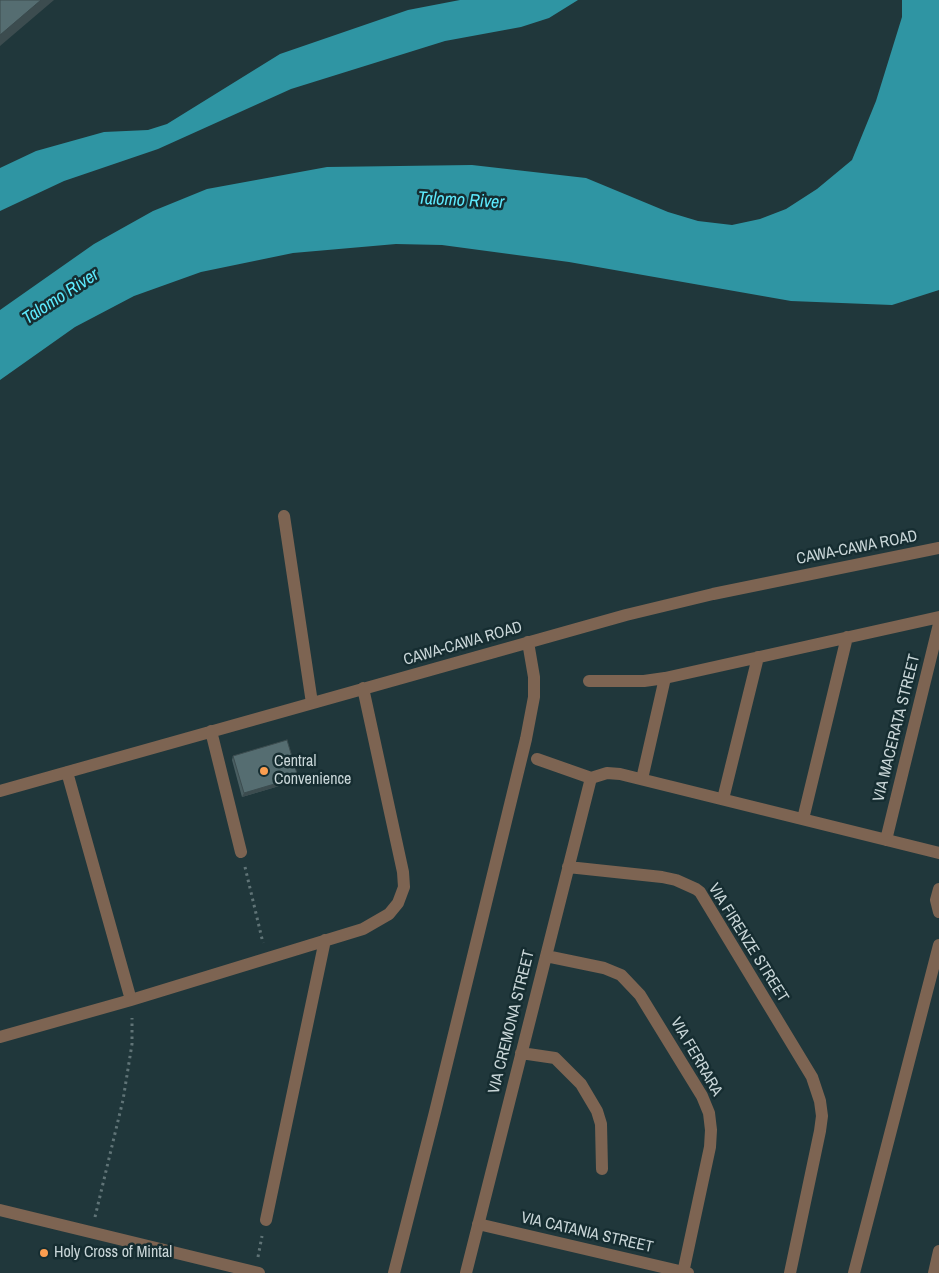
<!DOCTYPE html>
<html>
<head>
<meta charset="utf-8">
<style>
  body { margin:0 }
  canvas { display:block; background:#20373b }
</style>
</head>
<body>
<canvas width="939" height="1273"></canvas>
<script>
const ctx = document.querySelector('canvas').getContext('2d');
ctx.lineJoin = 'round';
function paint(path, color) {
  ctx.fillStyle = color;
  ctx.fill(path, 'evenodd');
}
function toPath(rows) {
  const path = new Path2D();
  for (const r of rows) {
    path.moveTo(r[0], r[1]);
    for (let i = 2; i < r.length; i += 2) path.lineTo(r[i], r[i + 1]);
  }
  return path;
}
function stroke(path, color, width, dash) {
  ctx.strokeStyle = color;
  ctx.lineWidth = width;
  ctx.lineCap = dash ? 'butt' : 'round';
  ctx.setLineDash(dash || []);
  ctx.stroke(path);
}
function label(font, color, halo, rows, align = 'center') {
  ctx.font = font + ' "Archivo Narrow",sans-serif';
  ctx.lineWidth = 5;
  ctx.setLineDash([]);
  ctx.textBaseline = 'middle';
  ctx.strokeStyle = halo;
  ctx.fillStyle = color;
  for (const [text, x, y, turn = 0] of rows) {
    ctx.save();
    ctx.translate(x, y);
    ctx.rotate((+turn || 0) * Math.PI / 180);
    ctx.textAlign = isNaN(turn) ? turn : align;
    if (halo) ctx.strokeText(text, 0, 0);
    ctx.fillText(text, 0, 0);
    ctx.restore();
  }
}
paint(toPath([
  [460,0,578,0,549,18,521,27,445,41,291,89,158,149,64,181,0,211,0,168,36,151,104,132,148,130,167,124,280,54,408,10],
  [902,0,939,0,939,290,892,305,791,301,569,262,442,245,396,244,293,253,201,272,134,296,75,327,0,380,0,310,94,244,153,211,207,189,327,167,472,165,586,178,668,212,698,221,732,225,760,219,786,209,817,189,852,160,876,101,902,17]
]), '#2f95a3');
stroke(toPath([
  [245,867,263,943],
  [95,1217,123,1100,132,1044,132,1018],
  [258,1257,262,1236]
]), '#607477', 3, [2.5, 4]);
stroke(toPath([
  [284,516,312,703],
  [589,681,644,681,665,678,939,617],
  [211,731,241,852],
  [537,759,591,778,607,773,620,774,939,853],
  [67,772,131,1000],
  [642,779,665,678],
  [0,791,626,615,713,594,939,548],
  [723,799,758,657],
  [803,819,847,637],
  [886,840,939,624],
  [568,867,662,877,676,880,696,889,700,892,812,1077,820,1101,822,1116,820,1131,790,1273],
  [939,889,936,900,939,912],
  [546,956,604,968,621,975,640,995,702,1096,709,1113,711,1130,710,1147,683,1273],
  [0,1037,131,1000,363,929,389,914,398,903,404,887,403,872,363,688],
  [521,1053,555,1058,581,1084,597,1111,601,1124,602,1169],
  [0,1210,259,1273],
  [266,1220,325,940],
  [478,1224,688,1273],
  [394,1273,435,1112,526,739,534,697,534,677,528,642],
  [466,1273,591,778],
  [854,1273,939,945],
  [934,1273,939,1251]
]), '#7d6452', 12);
paint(toPath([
  [233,756,298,777,296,781,242,797,232,760]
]), '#495e61');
paint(toPath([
  [41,0,54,0,0,46,0,35],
  [298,777,296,781,242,797,244,793]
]), '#3c4c4f');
const building = toPath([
  [0,0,41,0,0,35,0,0],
  [287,740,298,777,244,793,233,756,287,740]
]);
paint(building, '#556d71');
stroke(building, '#3c4c4f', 1);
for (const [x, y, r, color] of [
  [264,771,5,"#fb9e50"],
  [44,1253,5,"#fb9e50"]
]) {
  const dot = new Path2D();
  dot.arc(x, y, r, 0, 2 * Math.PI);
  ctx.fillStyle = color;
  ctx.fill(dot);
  stroke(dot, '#162d31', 2);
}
label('16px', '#c9d6d8', '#162d31', [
  ["CAWA-CAWA ROAD",857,548,-11],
  ["CAWA-CAWA ROAD",463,644,-16],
  ["VIA MACERATA STREET",897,728,-76],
  ["VIA FIRENZE STREET",748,943,58],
  ["VIA CREMONA STREET",512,1022,-76],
  ["VIA FERRARA",696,1057,60],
  ["VIA CATANIA STREET",587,1233,13]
]);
label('16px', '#c9d6d8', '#162d31', [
  ["Central",274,762],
  ["Convenience",274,780],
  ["Holy Cross of Mintal",54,1253]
], 'left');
label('italic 18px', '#5deafd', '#162d31', [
  ["Talomo River",461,201,3],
  ["Talomo River",61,297,-33]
]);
</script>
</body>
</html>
